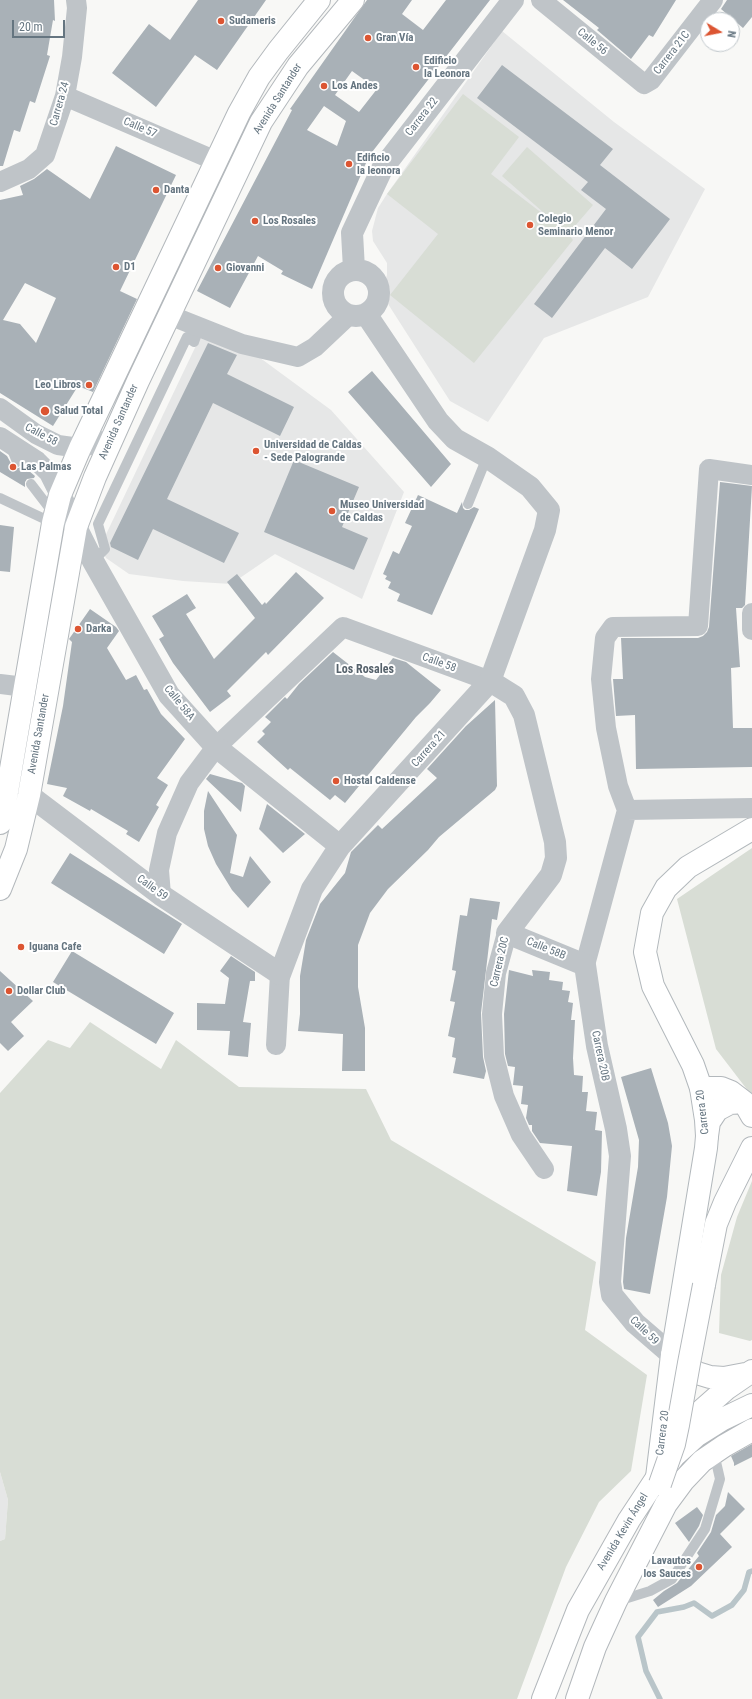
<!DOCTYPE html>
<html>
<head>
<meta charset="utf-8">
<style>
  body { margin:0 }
  #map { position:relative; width:752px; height:1699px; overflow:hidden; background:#f8f8f6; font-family:"Roboto Condensed",sans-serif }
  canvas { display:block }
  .north { position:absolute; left:700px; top:12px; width:40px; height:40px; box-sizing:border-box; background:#fff; border:1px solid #c1c8cc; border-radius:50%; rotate:100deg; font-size:11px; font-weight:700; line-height:16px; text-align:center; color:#657580 }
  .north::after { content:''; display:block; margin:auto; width:14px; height:18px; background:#dc5532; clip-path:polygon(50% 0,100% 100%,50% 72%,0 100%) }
  .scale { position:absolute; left:12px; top:20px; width:53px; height:18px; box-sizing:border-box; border:2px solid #657580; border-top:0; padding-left:5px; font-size:12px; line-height:14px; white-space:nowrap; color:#657580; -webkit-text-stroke:3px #fff; paint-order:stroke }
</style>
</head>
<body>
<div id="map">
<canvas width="752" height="1699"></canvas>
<div class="north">N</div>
<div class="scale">20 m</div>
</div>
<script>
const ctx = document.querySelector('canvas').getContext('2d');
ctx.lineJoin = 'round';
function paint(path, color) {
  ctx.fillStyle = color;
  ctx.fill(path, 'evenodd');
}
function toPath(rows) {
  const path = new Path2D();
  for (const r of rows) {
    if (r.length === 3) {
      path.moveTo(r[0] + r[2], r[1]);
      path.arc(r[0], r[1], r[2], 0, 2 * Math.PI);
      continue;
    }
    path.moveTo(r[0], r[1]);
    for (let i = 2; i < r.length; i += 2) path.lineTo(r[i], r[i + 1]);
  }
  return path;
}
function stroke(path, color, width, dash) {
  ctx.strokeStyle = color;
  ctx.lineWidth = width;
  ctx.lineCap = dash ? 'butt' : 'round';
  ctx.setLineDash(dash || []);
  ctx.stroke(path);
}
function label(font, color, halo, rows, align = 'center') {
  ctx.font = font + ' "Roboto Condensed",sans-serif';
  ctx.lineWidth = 4;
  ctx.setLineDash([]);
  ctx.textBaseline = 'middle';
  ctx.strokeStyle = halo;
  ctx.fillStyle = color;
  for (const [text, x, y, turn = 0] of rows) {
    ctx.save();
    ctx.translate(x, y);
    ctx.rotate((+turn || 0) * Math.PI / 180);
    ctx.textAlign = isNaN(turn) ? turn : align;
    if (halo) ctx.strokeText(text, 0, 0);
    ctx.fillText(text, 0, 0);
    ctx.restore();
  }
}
paint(toPath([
  [502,31,614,122,705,189,648,297,544,338,488,422,450,401,381,293,387,275,387,263,373,241,372,231,378,208,387,194],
  [202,333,248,349,331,410,404,492,362,599,275,554,231,584,183,581,129,574,106,558,100,547],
  [0,1472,8,1500,5,1539,0,1541]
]), '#e6e7e7');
paint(toPath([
  [463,94,519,137,491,174,560,227,502,176,527,147,593,205,568,234,573,240,474,363,390,295,438,234,387,194],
  [752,848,752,1096,716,1049,677,899],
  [90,1022,161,1069,176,1040,239,1087,366,1089,391,1140,596,1262,585,1330,647,1375,631,1471,599,1502,566,1567,517,1699,0,1699,0,1541,5,1539,8,1500,0,1472,0,1093,48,1040,70,1048],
  [752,1181,752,1340,750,1341,719,1333,721,1275,737,1217]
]), '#d8ddd5');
stroke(toPath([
  [660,1699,646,1671,638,1637,657,1612,684,1607,694,1603,712,1616,732,1605,744,1590,749,1572,752,1571]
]), '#b9c5c9', 5.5);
paint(toPath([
  [0,0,54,0,55,21,53,20,47,55,50,56,35,103,30,101,20,132,14,130,3,166,0,166],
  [198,0,266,0,217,70,195,55,156,107,112,73,149,24,170,40],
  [367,0,412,0,402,14,423,30,446,0,490,0,369,156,312,289,281,274,283,271,258,256,230,308,197,291,292,110,290,109],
  [352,71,377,89,359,112,335,95],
  [324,106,346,121,337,146,307,130],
  [563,0,676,0,653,37,649,35,631,59,597,30,599,28],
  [727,0,752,0,752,17,743,28,721,9],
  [502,65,613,149,600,165,670,219,632,269,605,248,552,318,534,304,606,209,581,190,588,182,477,98],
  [116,146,176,175,120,291,137,299,93,392,78,386,53,426,0,393,0,200,23,195,20,186,34,179,47,169,90,199],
  [25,283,56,298,36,343,20,324,3,320],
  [208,343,237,355,227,374,294,407,280,436,213,403,167,499,239,533,224,563,153,529,138,560,111,547,110,543],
  [372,371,451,464,431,487,348,392],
  [0,451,7,456,13,467,19,468,22,465,35,476,34,478,27,479,25,482,25,487,0,472],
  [294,460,359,487,342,527,368,538,354,570,264,532],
  [720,482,752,486,745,605,742,608,736,608,740,667,731,668,733,728,752,728,752,767,636,769,635,715,616,716,613,679,623,679,621,638,698,638,703,636,707,632,709,627],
  [418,495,457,513,462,502,463,508,465,510,469,510,474,507,479,509,432,615,397,601,400,594,388,588,391,582,385,579,387,576,383,574,393,551,399,554,412,526,405,523],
  [0,525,14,527,10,572,0,571],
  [296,572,324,598,268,655,266,652,227,691,231,696,210,712,173,663,159,639,164,636,152,616,187,594,196,608,186,614,214,659,255,618,227,582,237,574,262,605,265,602,266,604],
  [90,609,116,627,119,631,107,648,126,680,136,675,144,690,147,689,161,714,185,739,157,778,168,785,156,805,159,807,139,842,126,834,128,831,91,809,90,811,63,796,67,788,47,784,63,706,72,642,69,639],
  [333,652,365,677,376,680,393,658,406,662,441,690,430,703,416,717,345,803,335,795,330,800,290,768,288,770,257,742,265,734,262,731,271,722,265,717,285,697,287,699,299,684],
  [495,700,497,786,495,790,439,837,428,850,388,889,370,913,358,945,358,987,365,1028,365,1071,342,1071,343,1034,298,1031,300,1014,300,976,306,940,320,904,345,873,351,852,378,825,382,829,437,778,427,769,466,726],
  [210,774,242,783,245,786,241,812,206,779],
  [208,791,237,835,230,873,243,877,250,856,271,882,248,908,232,890,216,864,208,846,204,829,204,811],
  [267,804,305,834,283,853,259,829],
  [70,853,182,924,164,954,51,883],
  [470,898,500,902,497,920,492,919,481,1013,483,1057,486,1071,484,1079,453,1073,456,1058,452,1057,455,1038,448,1036,455,1002,450,1001,456,971,452,970,460,915,467,916],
  [72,951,174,1013,156,1044,53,982],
  [231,956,255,972,255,981,250,981,243,1022,251,1023,248,1057,228,1055,230,1031,197,1030,197,1003,225,1004,229,978,220,971],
  [509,970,533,976,532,970,550,972,549,980,563,982,562,990,570,991,568,1002,573,1003,571,1020,575,1020,573,1058,574,1075,583,1076,582,1092,588,1092,586,1111,597,1112,595,1130,602,1131,601,1172,597,1196,567,1191,572,1146,540,1143,532,1131,532,1125,529,1125,526,1118,528,1105,521,1104,523,1086,513,1085,515,1067,508,1066,505,1054,504,1014],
  [0,971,33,1001,11,1022,24,1036,8,1051,0,1043],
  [651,1068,668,1123,672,1146,667,1197,650,1294,624,1289,623,1282,626,1238,638,1167,639,1140,621,1077],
  [752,1444,752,1457,734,1466,734,1463,731,1456],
  [728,1492,745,1509,720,1534,732,1547,691,1586,658,1607,653,1600,664,1591,677,1583,699,1556,697,1553,711,1532,716,1515,725,1506],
  [697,1507,703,1515,699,1526,689,1542,675,1523]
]), '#a9b1b7');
const secondary = toPath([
  [657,1477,672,1355,706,1148,707,1136,706,1120,701,1088,693,1065,653,986,645,952,652,913,666,888,688,867,752,829]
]);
const primary = toPath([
  [0,823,7,792,53,523,60,495,80,448,239,113,259,77,278,51,319,0],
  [0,889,16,849,29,795,76,527,95,477,138,381,261,122,298,66,353,0],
  [701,1088,721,1088,731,1092,744,1102,752,1116],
  [707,1136,709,1122,717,1110,730,1103,744,1102],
  [704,1285,716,1224,725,1202,752,1148],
  [672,1355,697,1373,710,1377,724,1378,745,1374],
  [676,1443,691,1421,701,1411,726,1389,752,1371],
  [543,1699,578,1610,629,1520,656,1479,675,1455,696,1436,723,1419,752,1405],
  [577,1699,595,1647,616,1601,666,1504,683,1481,702,1461,724,1446,752,1430]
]);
stroke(secondary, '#b2b8bc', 24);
stroke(primary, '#b3b8bc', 24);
stroke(toPath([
  [11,447,17,462],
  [31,484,54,514],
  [0,498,53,523],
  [468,504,487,457],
  [93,561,105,549,98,524,187,337,194,342,199,328],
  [618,1601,650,1591,672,1579,705,1529,720,1479,714,1453]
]), '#bfc4c8', 10);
stroke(toPath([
  [541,0,644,84,651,80,713,0],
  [65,96,216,161],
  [0,182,29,169,45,155,65,96,72,57,77,8,76,0],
  [169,315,242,344,298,357,315,347,349,315],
  [0,408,36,434,58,445,80,448,110,439],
  [0,437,37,461,49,473,60,495],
  [752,613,752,630],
  [0,684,25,687],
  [627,810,618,786,606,728,601,679,605,638,613,627,698,626,709,469,752,475],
  [627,810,752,808],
  [161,895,159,870,167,833,189,783,216,747,343,627,490,681],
  [507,933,496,973,492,1014,494,1056,504,1096,521,1135,544,1169],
  [585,965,627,810],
  [276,1045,280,974]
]), '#bfc4c8', 20);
stroke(toPath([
  [354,269,352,233,382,169,513,0],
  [356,293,23],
  [60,495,93,561,169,695,216,747,340,846],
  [490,681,514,696,524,715,555,842,556,858,551,875,507,933,585,965,597,1046,616,1129,620,1156,610,1282,612,1295,635,1323,672,1355],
  [29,795,161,895,280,974,312,889,340,846,490,681,545,530,549,510,530,487,487,457,455,439,438,421,366,314]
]), '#bfc4c8', 22);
stroke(secondary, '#fff', 22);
stroke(primary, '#fff', 22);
const primaryBridge = toPath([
  [660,1484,674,1444,678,1425,689,1363,704,1285]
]);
stroke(primaryBridge, '#b3b8bc', 24, []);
stroke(primaryBridge, '#fff', 22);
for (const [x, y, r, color] of [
  [221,21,4,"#dc5532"],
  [368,38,4,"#dc5532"],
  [416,67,4,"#dc5532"],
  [324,86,4,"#dc5532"],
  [349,164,4,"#dc5532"],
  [156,190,4,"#dc5532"],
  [255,221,4,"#dc5532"],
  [530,225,4,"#dc5532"],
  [116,267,4,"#dc5532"],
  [218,268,4,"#dc5532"],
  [89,385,4,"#dc5532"],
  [45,411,5,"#dc5532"],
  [256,451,4,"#dc5532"],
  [13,467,4,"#dc5532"],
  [332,511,4,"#dc5532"],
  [78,629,4,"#dc5532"],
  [336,781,4,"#dc5532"],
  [21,947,4,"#dc5532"],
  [9,991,4,"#dc5532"],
  [699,1567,4,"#dc5532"]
]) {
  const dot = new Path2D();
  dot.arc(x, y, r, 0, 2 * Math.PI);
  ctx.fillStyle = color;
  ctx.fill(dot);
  stroke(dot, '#fff', 1.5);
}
label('bold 11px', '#657580', '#fff', [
  ["Sudameris",229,21],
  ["Gran Vía",376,38],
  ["Edificio",424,61],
  ["la Leonora",424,74],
  ["Los Andes",332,86],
  ["Edificio",357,158],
  ["la leonora",357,171],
  ["Danta",164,190],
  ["Colegio",538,219],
  ["Seminario Menor",538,232],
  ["Los Rosales",263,221],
  ["D1",124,267],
  ["Giovanni",226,268],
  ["Leo Libros",81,385,"right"],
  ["Salud Total",54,411],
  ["Universidad de Caldas",264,445],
  ["- Sede Palogrande",264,458],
  ["Las Palmas",21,467],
  ["Museo Universidad",340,505],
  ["de Caldas",340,518],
  ["Darka",86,629],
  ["Hostal Caldense",344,781],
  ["Iguana Cafe",29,947],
  ["Dollar Club",17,991],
  ["Lavautos",691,1561,"right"],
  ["los Sauces",691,1574,"right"]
], 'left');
label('11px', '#657580', '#fff', [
  ["Calle 56",592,42,39],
  ["Carrera 21C",672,53,-52],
  ["Avenida Santander",278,99,-58],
  ["Carrera 24",60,104,-74],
  ["Carrera 22",422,117,-52],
  ["Calle 57",140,128,23],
  ["Avenida Santander",119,422,-66],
  ["Calle 58",41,435,28],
  ["Calle 58",439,663,20],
  ["Calle 58A",179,703,51],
  ["Avenida Santander",39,734,-80],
  ["Carrera 21",429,749,-48],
  ["Calle 59",152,888,36],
  ["Calle 58B",546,949,22],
  ["Carrera 20C",500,962,-77],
  ["Carrera 20B",600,1056,78],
  ["Carrera 20",703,1112,-97],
  ["Calle 59",644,1331,44],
  ["Carrera 20",663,1433,-83],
  ["Avenida Kevin Ángel",623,1532,-59]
]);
label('bold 12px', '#56626b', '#fff', [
  ["Los Rosales",365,670]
]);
</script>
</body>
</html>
